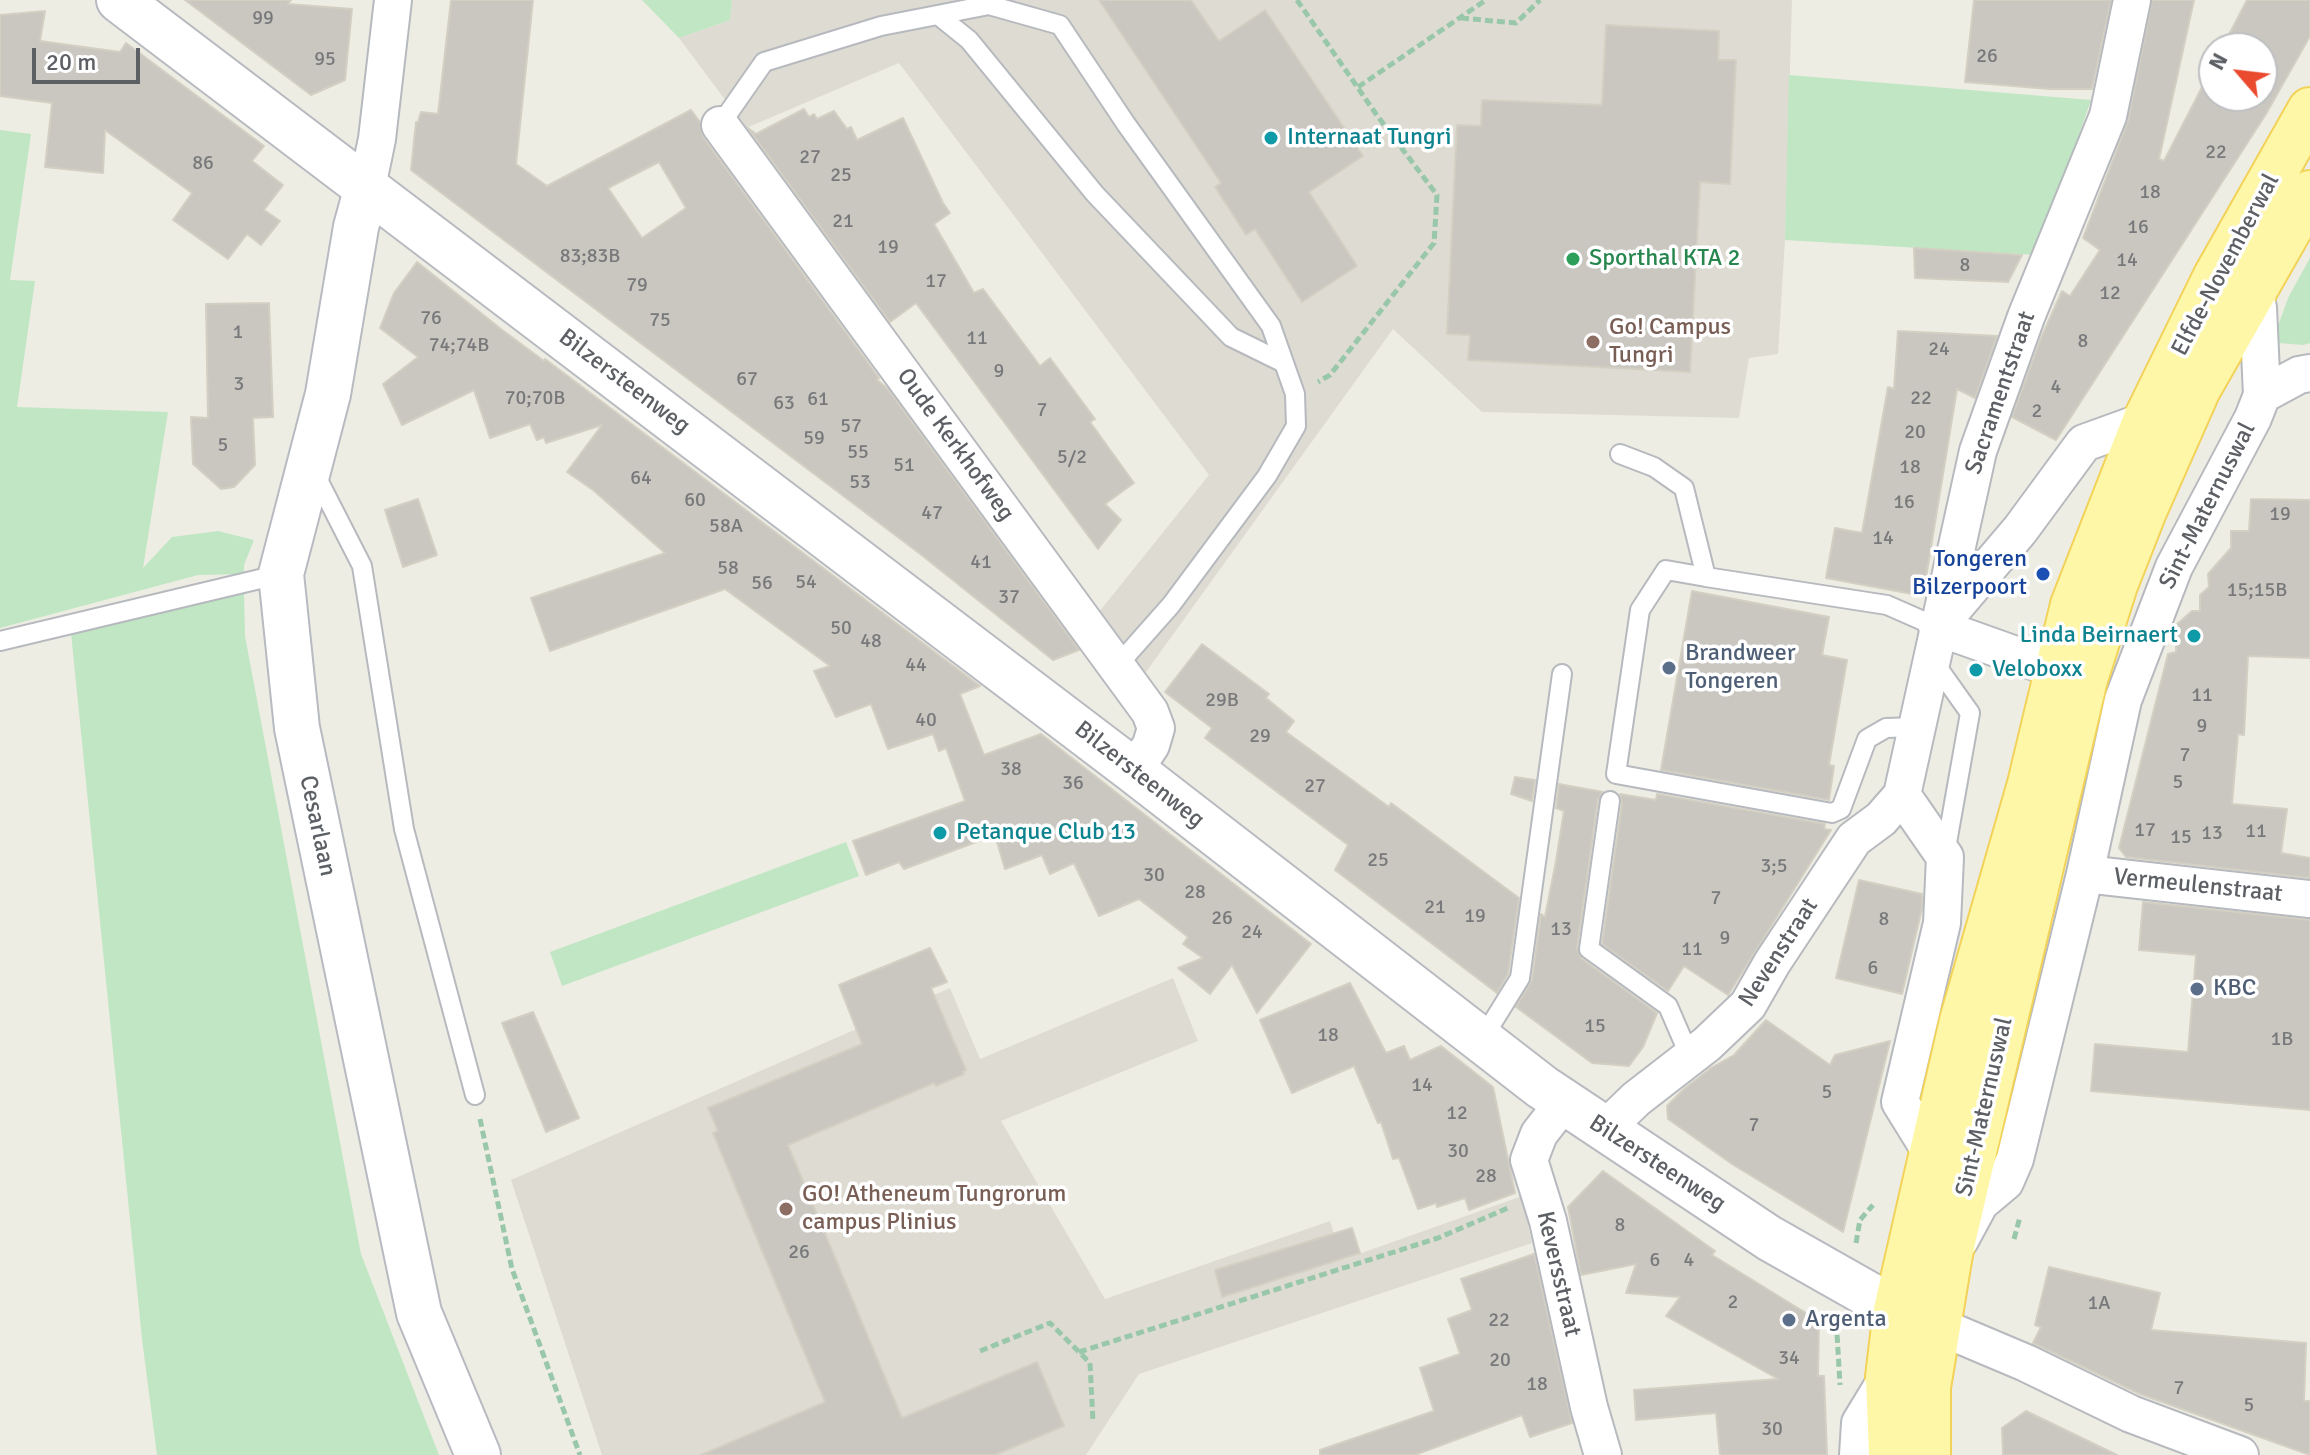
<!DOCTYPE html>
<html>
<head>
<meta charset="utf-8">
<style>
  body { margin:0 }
  #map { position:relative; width:2310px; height:1455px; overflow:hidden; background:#eeede4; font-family:Signika,sans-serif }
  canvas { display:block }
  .north { position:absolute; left:2198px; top:32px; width:80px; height:80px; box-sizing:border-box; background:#fff; border:2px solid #bebfc1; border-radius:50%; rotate:298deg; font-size:22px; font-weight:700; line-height:32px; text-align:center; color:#5c5f64 }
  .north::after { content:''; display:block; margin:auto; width:28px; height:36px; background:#ea4a2e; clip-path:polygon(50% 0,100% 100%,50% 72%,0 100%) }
  .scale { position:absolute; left:32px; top:48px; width:108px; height:36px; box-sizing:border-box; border:4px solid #5c5f64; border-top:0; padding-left:10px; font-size:24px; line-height:28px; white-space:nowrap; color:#5c5f64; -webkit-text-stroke:6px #fff; paint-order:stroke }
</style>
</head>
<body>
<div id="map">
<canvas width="2310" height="1455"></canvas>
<div class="north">N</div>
<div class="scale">20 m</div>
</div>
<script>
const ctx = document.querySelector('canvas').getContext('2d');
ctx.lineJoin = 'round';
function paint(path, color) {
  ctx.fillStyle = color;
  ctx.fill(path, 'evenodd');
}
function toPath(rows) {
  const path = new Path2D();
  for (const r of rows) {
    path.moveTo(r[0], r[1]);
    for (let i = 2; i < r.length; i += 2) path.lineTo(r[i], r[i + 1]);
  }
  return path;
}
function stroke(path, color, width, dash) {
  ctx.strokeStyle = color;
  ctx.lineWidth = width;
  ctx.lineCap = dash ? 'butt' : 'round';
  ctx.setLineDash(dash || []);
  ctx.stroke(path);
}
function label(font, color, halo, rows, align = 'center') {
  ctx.font = font + ' Signika,sans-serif';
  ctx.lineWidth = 7;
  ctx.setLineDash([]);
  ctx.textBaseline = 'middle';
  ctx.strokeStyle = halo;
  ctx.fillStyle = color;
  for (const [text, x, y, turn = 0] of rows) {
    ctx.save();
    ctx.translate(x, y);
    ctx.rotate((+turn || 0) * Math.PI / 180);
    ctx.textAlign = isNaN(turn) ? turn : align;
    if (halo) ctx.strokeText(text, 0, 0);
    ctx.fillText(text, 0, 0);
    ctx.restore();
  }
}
paint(toPath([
  [732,0,1792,0,1785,240,1778,354,1749,358,1739,418,1482,412,1393,329,1141,679,1099,612,1209,475,899,63,746,128,679,38,730,20],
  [1173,978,1198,1041,1001,1121,1105,1299,1330,1221,1342,1260,1522,1196,1532,1243,1139,1374,1086,1455,602,1455,511,1180,950,988,980,1059]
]), '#dedcd2');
paint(toPath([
  [642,0,732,0,730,20,679,38],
  [1789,75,2091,100,2037,255,1785,240],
  [0,130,31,134,10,280,35,281,17,407,168,412,143,568,172,537,218,531,254,540,244,565,244,574,198,575,0,628],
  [2310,258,2310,343,2303,345,2279,343,2276,331,2289,296],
  [244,590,245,636,361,1254,439,1455,157,1455,142,1339,71,633],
  [846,842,859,876,562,986,550,952]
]), '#c0e6c3');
const building = toPath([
  [185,0,291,0,288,4,352,9,345,80,311,95,185,0],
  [451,0,533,0,516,164,547,186,691,110,700,122,703,137,879,378,877,380,887,388,1079,650,1053,660,919,553,411,170,416,122,418,122,421,112,438,114,451,0],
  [659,162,686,208,642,238,608,188,659,162],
  [1099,0,1191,0,1219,41,1265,10,1363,156,1309,192,1357,266,1302,302,1255,229,1246,235,1215,187,1221,183,1099,0],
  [1974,0,2111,0,2092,89,2049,89,1965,82,1974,0],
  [2152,0,2194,0,2159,159,2164,161,2214,64,2214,96,2262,96,2262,48,2222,48,2247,0,2310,0,2310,36,2266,114,2056,440,2012,417,2041,338,2062,291,2070,296,2100,250,2083,238,2128,121,2152,0],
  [45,11,40,41,120,52,126,43,264,146,252,161,283,185,264,210,280,221,261,245,247,234,228,259,173,220,192,193,105,130,103,173,45,167,52,103,0,96,0,15,45,11],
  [1606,25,1719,31,1718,60,1736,60,1730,184,1700,182,1690,372,1468,360,1470,335,1447,334,1457,125,1481,126,1482,100,1602,105,1606,25],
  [804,109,809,117,814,114,817,119,834,111,847,129,851,127,857,140,903,118,943,203,950,213,934,224,974,293,983,289,1040,366,1050,358,1095,419,1090,422,1134,483,1105,504,1121,520,1098,549,916,303,890,322,748,128,756,134,804,109],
  [1914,248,2022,255,2008,282,1915,278,1914,248],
  [417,262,501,329,544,361,545,359,980,686,960,694,984,755,1041,734,1311,944,1257,1013,1232,965,1210,994,1178,968,1203,958,1183,944,1188,937,1139,899,1099,916,1074,863,1050,874,1042,855,1005,869,995,835,904,869,899,862,866,875,853,841,965,801,946,748,939,751,933,734,888,749,871,704,836,717,814,671,830,666,725,589,550,651,531,598,665,553,593,490,567,472,602,425,546,443,544,437,537,440,530,424,490,438,474,390,402,425,383,384,418,357,380,328,394,293,417,262],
  [269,303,273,417,253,418,255,465,234,487,221,489,193,464,191,417,208,418,206,304,269,303],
  [1898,331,1997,336,1975,398,1957,389,1923,596,1826,578,1835,528,1862,533,1888,387,1894,389,1898,331],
  [418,499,437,555,403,567,385,510,418,499],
  [2251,499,2310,500,2310,658,2248,656,2244,735,2238,734,2232,804,2287,809,2281,853,2310,858,2310,878,2126,857,2119,848,2168,654,2176,652,2176,625,2192,611,2200,611,2200,595,2209,587,2208,574,2231,548,2231,531,2249,531,2251,499],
  [1692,591,1829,617,1822,655,1847,660,1829,765,1834,766,1829,800,1661,770,1692,591],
  [1202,644,1269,694,1266,698,1294,721,1286,732,1389,807,1391,803,1519,898,1508,974,1497,993,1335,870,1348,845,1205,738,1212,728,1165,692,1202,644],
  [1515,777,1535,780,1532,801,1511,794,1515,777],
  [1559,784,1603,792,1598,799,1577,948,1582,959,1657,1013,1643,1047,1629,1066,1592,1063,1516,1007,1532,980,1541,914,1545,917,1556,861,1564,811,1556,808,1559,784],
  [1620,794,1656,800,1657,794,1825,824,1824,829,1831,830,1728,995,1684,966,1668,991,1602,944,1622,803,1620,794],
  [1859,880,1922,894,1922,908,1902,994,1836,978,1859,880],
  [2143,902,2310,920,2310,1110,2091,1091,2095,1044,2188,1052,2196,955,2139,950,2143,902],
  [930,948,947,982,931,988,966,1070,963,1072,964,1074,936,1086,934,1083,788,1145,902,1418,1037,1362,1064,1426,995,1455,701,1455,825,1402,713,1133,718,1131,708,1108,862,1044,839,985,930,948],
  [1350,983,1386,1053,1404,1046,1410,1060,1441,1046,1493,1087,1515,1193,1469,1210,1465,1198,1437,1207,1436,1203,1418,1209,1399,1158,1393,1159,1381,1122,1378,1123,1354,1066,1292,1093,1260,1020,1350,983],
  [533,1012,579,1118,546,1132,502,1023,533,1012],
  [1766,1020,1830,1065,1835,1055,1890,1041,1843,1232,1732,1164,1668,1119,1667,1106,1684,1089,1711,1068,1734,1055,1766,1020],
  [1603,1171,1715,1251,1712,1255,1819,1321,1818,1376,1824,1376,1827,1455,1720,1455,1716,1413,1636,1420,1634,1390,1778,1379,1666,1316,1680,1297,1626,1293,1636,1264,1581,1275,1568,1207,1603,1171],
  [1352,1228,1360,1253,1222,1297,1215,1270,1352,1228],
  [1534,1254,1572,1423,1530,1437,1522,1415,1415,1455,1320,1455,1320,1450,1434,1411,1420,1368,1460,1354,1448,1319,1472,1310,1461,1279,1534,1254],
  [2049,1267,2160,1293,2151,1330,2306,1343,2304,1401,2310,1401,2310,1455,2140,1394,2033,1343,2041,1327,2035,1325,2049,1267],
  [2026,1411,2117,1455,2003,1455,2002,1428,2026,1411]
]);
paint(building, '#cac7c1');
stroke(building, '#d3cfc2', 2);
const lane = toPath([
  [938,15,969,40,1095,194,1231,337,1284,363],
  [720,125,764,62,881,26,989,5,1060,25,1126,124,1271,326,1295,394,1296,426,1267,476,1171,605,1117,666],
  [1620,454,1654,467,1684,488,1706,577,1887,605,1937,627],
  [315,474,362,566,404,829,475,1095],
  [1706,577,1666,570,1640,610,1616,774,1832,813,1841,809,1867,739,1886,728,1917,727],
  [0,641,281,574],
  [1933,661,1970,713,1945,854],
  [1610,801,1589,949,1668,1006,1690,1057],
  [1481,1041,1520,978,1562,674]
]);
const street = toPath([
  [720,125,1150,712,1156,728,1151,745,1134,771],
  [367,187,377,139,393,0],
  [2262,395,2299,375,2310,373],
  [1941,623,2020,530,2084,443,2145,421],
  [1937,627,2083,679],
  [1902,795,1945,857,1942,923,1900,1102,1931,1152],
  [2085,874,2310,899],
  [1564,1102,1539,1134,1529,1160,1548,1221,1589,1407,1603,1455],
  [1605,1129,1636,1099,1707,1044,1748,1005,1772,963,1854,839,1881,819,1902,795,1978,451,2026,317,2108,116,2132,0],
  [1960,1240,1980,1203,2005,1182,2015,1159,2085,874,2123,700,2174,567,2253,418,2262,395,2258,308,2254,289],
  [1936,1325,2026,1363,2131,1414,2240,1455],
  [1858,1455,1860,1423,1888,1377]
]);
const secondary = toPath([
  [119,0,1134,771,1542,1087,1769,1238,1896,1310,1930,1323],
  [367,187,356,227,328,394,281,574,297,728,419,1313,478,1455]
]);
const primary = toPath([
  [1891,1455,1888,1377,1896,1310,1962,1021,2030,784,2073,605,2145,421,2216,276,2310,110],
  [1928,1455,1928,1387,1950,1254,2085,679,2115,585,2144,511,2198,389,2310,193]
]);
stroke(lane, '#b6b9be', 22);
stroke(street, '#b6b9be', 40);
stroke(secondary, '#b7bac0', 48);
stroke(primary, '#f2d259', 48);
stroke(toPath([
  [1297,0,1376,114,1437,195,1434,243,1330,375,1318,382],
  [1461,18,1516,23,1540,0],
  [1358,87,1486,0],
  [480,1119,512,1269,580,1455],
  [2014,1239,2020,1217],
  [1856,1243,1860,1220,1873,1205],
  [1839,1323,1837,1333,1840,1385],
  [980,1351,1050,1323,1090,1363,1093,1422],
  [1079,1352,1438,1238,1508,1208]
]), '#99c7aa', 5, [8, 4]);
stroke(lane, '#fff', 18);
stroke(street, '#fff', 36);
stroke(secondary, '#fff', 44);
stroke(primary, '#fff7a8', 44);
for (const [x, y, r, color] of [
  [1271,138,8,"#0f9aa8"],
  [1573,259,8,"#2e9e5b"],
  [1593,342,8,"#8d6e63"],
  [2043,574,8,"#1a4fb4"],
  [2194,636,8,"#0f9aa8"],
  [1669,668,8,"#5c6f8a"],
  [1976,670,8,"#0f9aa8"],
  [940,833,8,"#0f9aa8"],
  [2197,989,8,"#5c6f8a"],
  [786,1209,8,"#8d6e63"],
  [1789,1320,8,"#5c6f8a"]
]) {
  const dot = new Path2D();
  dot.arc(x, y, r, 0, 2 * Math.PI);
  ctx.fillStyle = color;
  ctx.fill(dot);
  stroke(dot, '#fff', 3);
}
label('20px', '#78797b', null, [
  ["99",263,19],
  ["26",1987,57],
  ["95",325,60],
  ["22",2216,153],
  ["27",810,158],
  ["86",203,164],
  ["25",841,176],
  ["18",2150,193],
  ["21",843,222],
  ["16",2138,228],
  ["19",888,248],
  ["83;83B",590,257],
  ["14",2127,261],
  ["8",1965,266],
  ["17",936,282],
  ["79",637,286],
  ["12",2110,294],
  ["76",431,319],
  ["75",660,321],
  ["1",238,333],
  ["11",977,339],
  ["8",2083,342],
  ["74;74B",459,346],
  ["24",1939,350],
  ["9",999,372],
  ["67",747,380],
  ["3",239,385],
  ["4",2056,388],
  ["70;70B",535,399],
  ["22",1921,399],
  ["61",818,400],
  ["63",784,404],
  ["7",1042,411],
  ["2",2037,412],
  ["57",851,427],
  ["20",1915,433],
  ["59",814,439],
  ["5",223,446],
  ["55",858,453],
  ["5/2",1072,458],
  ["51",904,466],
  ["18",1910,468],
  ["64",641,479],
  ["53",860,483],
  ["60",695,501],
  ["16",1904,503],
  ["47",932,514],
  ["19",2280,515],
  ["58A",726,527],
  ["14",1883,539],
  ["41",981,563],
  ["58",728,569],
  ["54",806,583],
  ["56",762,584],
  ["15;15B",2257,591],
  ["37",1009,598],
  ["50",841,629],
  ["48",871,642],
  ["44",916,666],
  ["11",2202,696],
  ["29B",1222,701],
  ["40",926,721],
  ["9",2202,727],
  ["29",1260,737],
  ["7",2185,756],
  ["38",1011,770],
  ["5",2178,783],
  ["36",1073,784],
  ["27",1315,787],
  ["17",2145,831],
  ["11",2256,832],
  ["13",2212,834],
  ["15",2181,838],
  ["25",1378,861],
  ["3;5",1774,867],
  ["30",1154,876],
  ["28",1195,893],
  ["7",1716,899],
  ["21",1435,908],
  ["19",1475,917],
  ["26",1222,919],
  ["8",1884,920],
  ["13",1561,930],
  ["24",1252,933],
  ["9",1725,939],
  ["11",1692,950],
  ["6",1873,969],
  ["15",1595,1027],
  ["18",1328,1036],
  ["1B",2282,1040],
  ["14",1422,1086],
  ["5",1827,1093],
  ["12",1457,1114],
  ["7",1754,1126],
  ["30",1458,1152],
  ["28",1486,1177],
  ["8",1620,1226],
  ["26",799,1253],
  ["6",1655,1261],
  ["4",1689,1261],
  ["2",1733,1303],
  ["1A",2099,1304],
  ["22",1499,1321],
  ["34",1789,1359],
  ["20",1500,1361],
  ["18",1537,1385],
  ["7",2179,1389],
  ["5",2249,1406],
  ["30",1772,1430]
]);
label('24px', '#0d838f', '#fff', [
  ["Internaat Tungri",1287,138],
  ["Linda Beirnaert",2178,636,"right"],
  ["Veloboxx",1992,670],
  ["Petanque Club 13",956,833]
], 'left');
label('24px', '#27864d', '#fff', [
  ["Sporthal KTA 2",1589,259]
], 'left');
label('24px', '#5c5f64', '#fff', [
  ["Elfde-Novemberwal",2226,265,-62],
  ["Bilzersteenweg",624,382,37],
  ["Sacramentstraat",2001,393,-71],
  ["Oude Kerkhofweg",955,445,54],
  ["Sint-Maternuswal",2208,506,-63],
  ["Bilzersteenweg",1139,775,38],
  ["Cesarlaan",317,826,78],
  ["Vermeulenstraat",2198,886,6],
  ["Nevenstraat",1779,953,-57],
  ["Sint-Maternuswal",1985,1107,-77],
  ["Bilzersteenweg",1657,1164,33],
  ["Keversstraat",1558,1274,77]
]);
label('24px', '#785e54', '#fff', [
  ["Go! Campus",1609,328],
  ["Tungri",1609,356],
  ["GO! Atheneum Tungrorum",802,1195],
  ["campus Plinius",802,1223]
], 'left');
label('24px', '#164399', '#fff', [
  ["Tongeren",2027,560],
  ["Bilzerpoort",2027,588]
], 'right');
label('24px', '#4e5e75', '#fff', [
  ["Brandweer",1685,654],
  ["Tongeren",1685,682],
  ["KBC",2213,989],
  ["Argenta",1805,1320]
], 'left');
</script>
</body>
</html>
